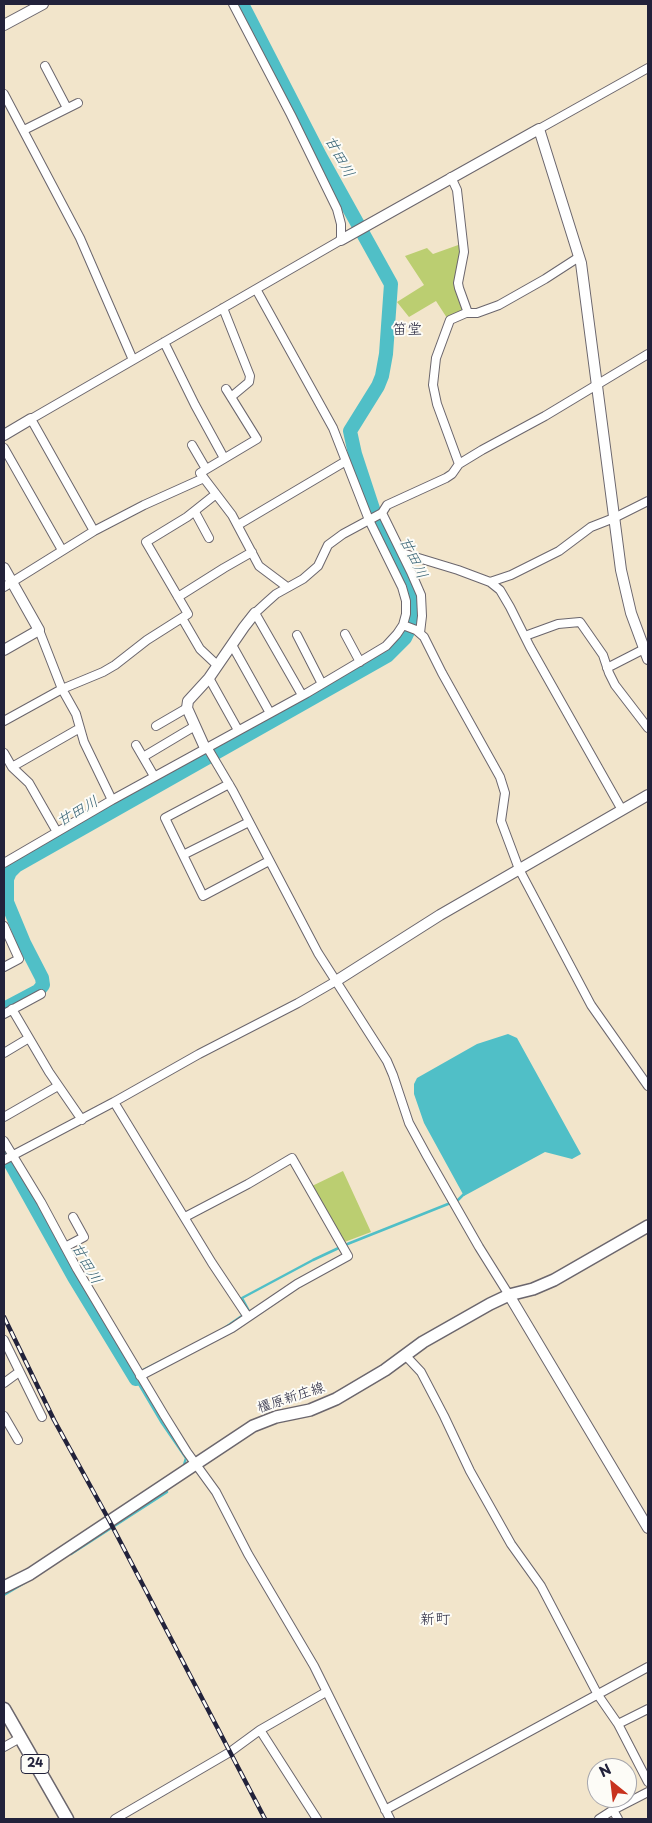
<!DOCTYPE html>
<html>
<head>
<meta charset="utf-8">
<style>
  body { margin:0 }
  #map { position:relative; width:652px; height:1823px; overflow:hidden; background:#f2e5cb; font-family:"Playpen Sans",sans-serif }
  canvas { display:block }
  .frame { position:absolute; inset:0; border:5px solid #22223b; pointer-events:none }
  .north { position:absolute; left:587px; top:1758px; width:50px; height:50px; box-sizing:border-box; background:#fdfcf7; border:1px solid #a5a5ac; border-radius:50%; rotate:331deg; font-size:14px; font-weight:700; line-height:20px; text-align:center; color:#22223b }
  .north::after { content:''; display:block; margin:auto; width:18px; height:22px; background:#c8321e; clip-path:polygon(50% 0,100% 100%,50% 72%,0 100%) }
</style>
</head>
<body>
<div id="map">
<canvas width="652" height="1823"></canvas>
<div class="frame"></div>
<div class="north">N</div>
</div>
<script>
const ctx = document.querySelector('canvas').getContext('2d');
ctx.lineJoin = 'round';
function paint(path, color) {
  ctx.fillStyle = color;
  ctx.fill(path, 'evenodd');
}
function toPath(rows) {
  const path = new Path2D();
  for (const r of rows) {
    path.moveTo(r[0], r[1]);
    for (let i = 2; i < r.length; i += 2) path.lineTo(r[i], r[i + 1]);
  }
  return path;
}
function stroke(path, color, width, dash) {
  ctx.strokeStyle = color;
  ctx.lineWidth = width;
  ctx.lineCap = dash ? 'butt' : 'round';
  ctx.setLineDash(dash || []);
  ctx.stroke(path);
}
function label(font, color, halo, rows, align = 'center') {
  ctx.font = font + ' "Playpen Sans","Klee One",sans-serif';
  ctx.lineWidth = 4;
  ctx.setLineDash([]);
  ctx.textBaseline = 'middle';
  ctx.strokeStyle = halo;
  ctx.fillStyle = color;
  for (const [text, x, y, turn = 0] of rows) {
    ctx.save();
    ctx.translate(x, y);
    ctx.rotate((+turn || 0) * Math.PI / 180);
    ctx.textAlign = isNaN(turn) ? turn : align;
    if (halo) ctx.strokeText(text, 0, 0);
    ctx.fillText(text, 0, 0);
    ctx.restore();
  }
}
paint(toPath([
  [461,244,461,258,454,284,464,310,447,318,436,301,409,317,397,302,424,285,405,256,427,248,433,254],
  [343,1171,371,1232,342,1243,310,1187]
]), '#bbce71');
paint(toPath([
  [508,1034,517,1038,581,1154,572,1159,545,1152,464,1196,424,1123,414,1094,414,1084,417,1078,477,1044]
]), '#50bfc7');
stroke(toPath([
  [223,1329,249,1311,242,1298,313,1260,345,1245,458,1200,466,1192],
  [143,1370,169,1357],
  [136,1379,162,1423,186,1458,184,1465],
  [71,1554,167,1492],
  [4,1595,26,1582]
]), '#50bfc7', 2.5);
stroke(toPath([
  [4,1009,38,991,43,985,42,978,24,943,7,902,7,879,10,872,16,866,387,656,405,638,413,621,415,612,413,594,408,582,377,521,355,454,350,431,378,386,382,376,386,354,391,284,320,156,242,4],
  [4,1151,4,1152],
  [11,1164,74,1277,136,1379]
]), '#50bfc7', 14);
const minor = toPath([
  [45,66,67,108],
  [4,94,80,238,133,360],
  [539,129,648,68],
  [24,130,78,103],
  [451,177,457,190,464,252,458,283,459,288,468,313],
  [223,308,250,376,249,382,231,397],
  [164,342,195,405,224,458],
  [226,389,257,439,200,473,232,515,259,566,287,587],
  [192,445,206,469],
  [4,448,62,550],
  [459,464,437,404,433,385,436,358,450,320,466,313,477,313,499,305,545,279,579,257],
  [195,512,209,538],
  [382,513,411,572,421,595,422,616,420,633],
  [238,525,346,461],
  [94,531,31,419,341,240,341,224,337,209,291,115,233,4],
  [402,553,458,570,490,582,500,590,510,607,530,647,622,810],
  [490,582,511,575,559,551,591,527,614,518,648,501],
  [4,587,94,531,144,505,204,478],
  [178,597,224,568,252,552],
  [182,618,200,649,217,665],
  [403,625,416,630,424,637,442,673,500,777,505,793,501,821,519,869,591,1005,648,1086],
  [39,630,62,689,76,714,84,742,112,800],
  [345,634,360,662],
  [297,635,322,684],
  [525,636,558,624,580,622,603,655,609,673,615,685,648,728],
  [232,645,270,713],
  [607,668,648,647],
  [209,678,238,730],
  [302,695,255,613,267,602,276,594,303,579,318,566,328,545,343,534,382,513,387,505,446,478,452,474,459,464,482,450,545,416,648,354],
  [4,721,62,689,103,672,115,665,147,640,188,614,146,542,187,517,216,494],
  [156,726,187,708],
  [136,745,154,776],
  [207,747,233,791,318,953,387,1061,393,1075,409,1123,427,1156,479,1247,509,1295],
  [4,753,12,767,29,783,57,832],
  [143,757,195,726],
  [12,767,80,728],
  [229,784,165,818,203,896,269,861],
  [183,855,249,822],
  [4,863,112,800,307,693,371,655,386,646,397,634,403,625,406,614,406,601,402,587,369,520,333,428,256,289],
  [4,926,19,959,4,967],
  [12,1009,49,1072,82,1120],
  [4,1014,41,994],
  [4,1053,29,1038],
  [114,1102,212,1263,248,1317],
  [4,1117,58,1086],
  [4,1141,41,1202,77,1269,164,1415,187,1452,216,1492,248,1554,314,1666,390,1819],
  [4,1160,114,1102,199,1054,298,1003,336,981],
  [65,1247,84,1237,73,1217],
  [4,1340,42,1417],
  [406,1356,421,1372,444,1416,470,1471,511,1544,541,1586,598,1695,618,1724,648,1709],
  [140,1376,232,1328,297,1284,348,1256,292,1158,248,1184,185,1217],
  [4,1383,19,1372],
  [4,1416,18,1440],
  [618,1724,648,1782],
  [260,1730,317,1819],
  [4,1747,20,1738],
  [385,1810,648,1667],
  [613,1810,618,1819],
  [115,1819,230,1752,260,1730,326,1692],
  [599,1819,613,1810,648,1792]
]);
const tertiary = toPath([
  [4,25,43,4],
  [341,240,539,129,581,263,621,570,631,613,648,659],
  [4,435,31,419],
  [4,568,39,630,4,650],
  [205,748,187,708,188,701,209,678,244,627,255,613],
  [336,981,440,915,648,795],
  [509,1295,648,1528]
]);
const secondary = toPath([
  [4,1587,30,1574,253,1426,276,1417,310,1410,336,1399,385,1370,423,1342,490,1304,509,1295,533,1289,554,1280,648,1226]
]);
const trunk = toPath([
  [4,1709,67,1819]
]);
stroke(minor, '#6b666d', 10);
stroke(tertiary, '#6b666d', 12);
stroke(secondary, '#6b666d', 14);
stroke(trunk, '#6b666d', 15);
stroke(minor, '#fff', 8);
stroke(tertiary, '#fff', 10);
stroke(secondary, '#fff', 11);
stroke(trunk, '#fff', 12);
const rail = toPath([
  [4,1317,54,1420,109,1520,265,1819]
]);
stroke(rail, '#22223b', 4.5);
stroke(rail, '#fdfcf7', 2.5, [8]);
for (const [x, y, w] of [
  [35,1764,28]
]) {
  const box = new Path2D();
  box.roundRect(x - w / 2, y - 9.5, w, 19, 4);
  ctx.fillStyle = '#fdfcf7';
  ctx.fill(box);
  stroke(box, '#22223b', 1);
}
label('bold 12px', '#22223b', null, [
  ["24",35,1764]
]);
label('14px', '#22223b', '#fdfcf7', [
  ["橿原新庄線",291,1398,-18]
]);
label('italic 15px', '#346173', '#fdfcf7', [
  ["甘田川",339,157,61],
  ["甘田川",413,558,64],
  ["甘田川",78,812,-30],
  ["甘田川",86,1264,60]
]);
label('15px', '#22223b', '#fdfcf7', [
  ["笛堂",407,330],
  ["新町",435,1620]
]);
</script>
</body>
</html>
